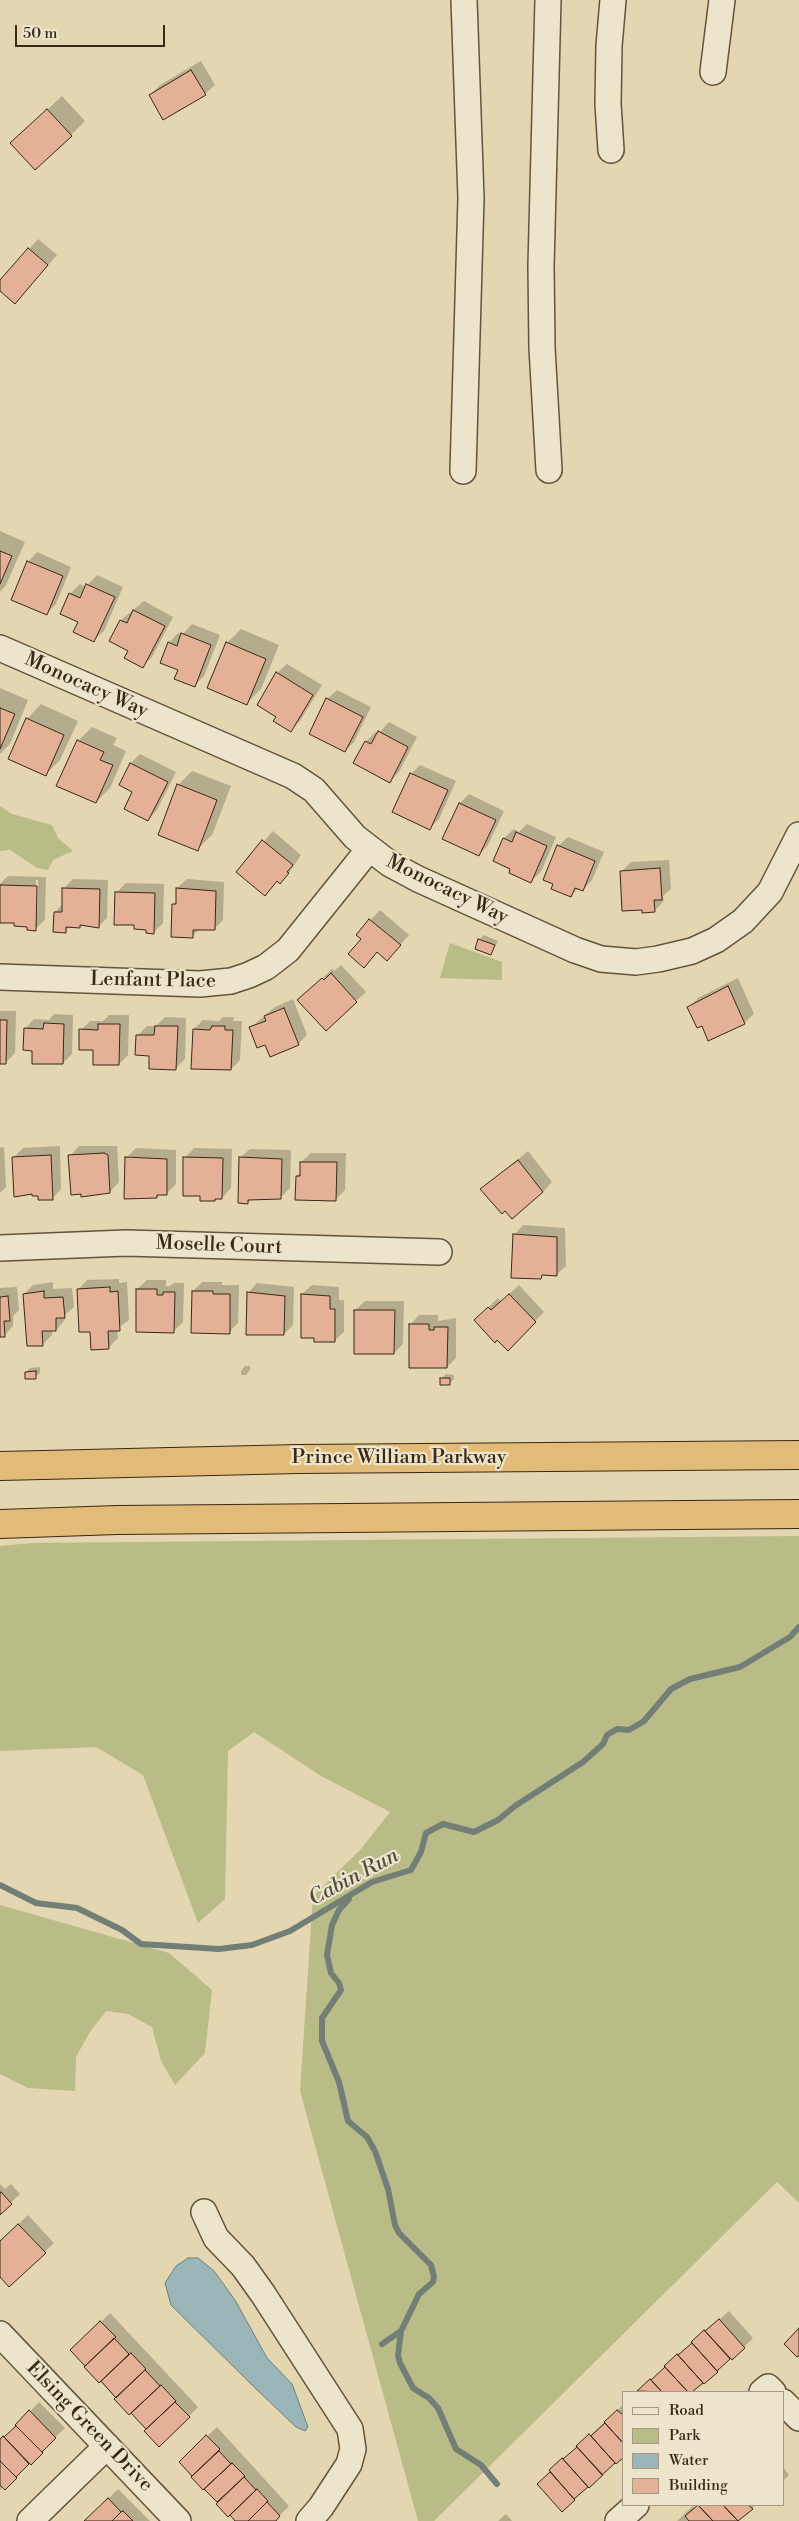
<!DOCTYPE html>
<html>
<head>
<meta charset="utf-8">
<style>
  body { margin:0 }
  #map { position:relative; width:799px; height:2521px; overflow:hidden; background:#e3d6b1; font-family:"Libre Bodoni",serif }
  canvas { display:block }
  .legend { position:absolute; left:622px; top:2391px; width:162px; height:115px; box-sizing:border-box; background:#ede4cc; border:1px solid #a59983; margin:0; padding:6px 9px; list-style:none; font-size:15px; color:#392916 }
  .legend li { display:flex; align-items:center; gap:10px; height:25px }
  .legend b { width:25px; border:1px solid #a59983 }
  .scale { position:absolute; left:15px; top:25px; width:150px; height:22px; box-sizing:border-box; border:2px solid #392916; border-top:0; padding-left:6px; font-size:15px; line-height:18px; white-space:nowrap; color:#392916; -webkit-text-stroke:4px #ede4cc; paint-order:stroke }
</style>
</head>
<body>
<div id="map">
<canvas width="799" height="2521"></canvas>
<ul class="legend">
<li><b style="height:6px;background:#ede4cc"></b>Road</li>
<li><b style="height:14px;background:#babc87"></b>Park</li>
<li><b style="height:14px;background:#9ab6b8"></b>Water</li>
<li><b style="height:14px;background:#e4b196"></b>Building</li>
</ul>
<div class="scale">50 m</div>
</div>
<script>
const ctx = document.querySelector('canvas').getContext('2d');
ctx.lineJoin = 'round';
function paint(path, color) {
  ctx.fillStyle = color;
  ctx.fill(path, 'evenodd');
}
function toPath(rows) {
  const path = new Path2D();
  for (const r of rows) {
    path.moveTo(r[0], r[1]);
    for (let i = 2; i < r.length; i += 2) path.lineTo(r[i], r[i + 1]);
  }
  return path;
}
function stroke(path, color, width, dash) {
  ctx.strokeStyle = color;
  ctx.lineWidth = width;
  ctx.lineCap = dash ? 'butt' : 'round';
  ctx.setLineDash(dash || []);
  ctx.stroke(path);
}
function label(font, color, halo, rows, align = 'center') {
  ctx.font = font + ' "Libre Bodoni",serif';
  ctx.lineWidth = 4.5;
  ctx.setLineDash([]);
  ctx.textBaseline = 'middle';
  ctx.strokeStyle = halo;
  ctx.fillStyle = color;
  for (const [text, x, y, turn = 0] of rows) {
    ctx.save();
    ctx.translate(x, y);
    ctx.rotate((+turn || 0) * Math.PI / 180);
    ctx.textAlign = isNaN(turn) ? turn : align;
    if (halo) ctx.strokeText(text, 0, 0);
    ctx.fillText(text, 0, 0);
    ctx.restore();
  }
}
paint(toPath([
  [0,806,12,814,52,825,58,838,73,851,53,860,48,870,37,868,10,850,0,851],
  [450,943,502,962,502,980,440,978],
  [799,1536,799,2203,777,2182,434,2521,418,2521,300,2091,313,1896,361,1849,390,1812,321,1776,254,1732,228,1751,225,1899,198,1923,143,1775,96,1747,0,1751,0,1546,31,1543],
  [0,1905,169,1953,212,1990,205,2053,175,2085,161,2061,152,2027,128,2014,106,2011,90,2032,76,2057,75,2091,28,2088,0,2074]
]), '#babc87');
const water = toPath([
  [188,2258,198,2258,214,2271,235,2300,267,2358,292,2384,308,2427,305,2431,296,2427,254,2387,171,2305,165,2283,176,2266,188,2258]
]);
paint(water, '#9ab6b8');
stroke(water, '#737e77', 1);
paint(toPath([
  [201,61,215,85,205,94,150,95,160,85],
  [62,96,85,121,71,135,26,129],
  [38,239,57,255,24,293,0,289,0,282],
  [0,531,25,542,6,585,0,592],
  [37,552,71,567,56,604,46,614,28,562],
  [97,575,123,587,104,631,94,640,80,622,70,594,80,584,86,587],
  [144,601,173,617,152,657,143,666,130,650,111,640,121,620],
  [192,624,220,635,204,676,195,685,179,669,169,643,178,633,182,635],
  [241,629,279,645,261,689,247,703,227,643],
  [287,664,322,685,300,721,291,730,278,716,277,673],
  [0,688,28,700,10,744,0,754],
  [337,690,371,707,354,742,345,751,327,699],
  [41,704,78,721,60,760,46,774,27,719],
  [389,722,417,737,399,772,390,781,366,742,375,732,378,734],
  [92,727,117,738,113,745,126,751,110,788,96,802,78,741],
  [140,754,176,772,157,810,148,820,134,791,121,785,131,763],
  [420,765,456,781,439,819,430,828,411,774],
  [192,771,231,786,212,835,197,849,178,785],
  [469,794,504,811,488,845,479,855,443,838,460,803],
  [527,824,556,837,541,872,531,881,494,861,504,838,514,829,519,832],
  [273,831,301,855,289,873,280,882,278,880,265,894,238,872],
  [568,837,604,852,592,880,583,890,578,888,571,896,558,846],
  [669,860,671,889,663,896,664,901,654,911,621,872,631,862],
  [8,876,46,877,45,920,35,929,16,922,0,921,0,884],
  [36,880,38,880,37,918,35,918],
  [73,879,108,880,107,918,98,927,82,924,80,926,70,926,65,931,55,912,63,904,64,888],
  [187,879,224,882,223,920,214,929,200,929,192,936,173,905,177,901,177,888],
  [126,883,164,884,163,923,154,932,135,924,116,893],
  [380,910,409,935,387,960,357,935],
  [484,935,498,941,491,953,479,940],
  [341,965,366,992,356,1001,309,991,332,969,334,971],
  [738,978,754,1014,744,1023,689,1007,698,998],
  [293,999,307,1035,298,1044,266,1044,250,1028,275,1007],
  [0,1011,16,1011,15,1053,5,1063,0,1063],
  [54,1014,73,1015,72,1054,63,1063,34,1049,25,1029,34,1019,49,1020],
  [109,1015,129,1015,128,1055,119,1064,94,1049,81,1030,90,1021,103,1021],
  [165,1017,186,1018,185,1059,176,1068,151,1055,137,1036,147,1026,156,1026],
  [223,1017,234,1017,233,1021,242,1021,240,1060,231,1069,194,1029,203,1020,219,1021],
  [60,1146,61,1189,52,1199,29,1193,15,1196,14,1157,23,1148],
  [79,1146,117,1146,119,1182,110,1192,70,1156],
  [4,1147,6,1187,0,1193,0,1148],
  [136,1148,176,1150,176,1184,166,1194,160,1193,157,1197,126,1158],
  [194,1148,232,1149,231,1188,222,1198,214,1200,201,1195,185,1158],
  [250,1149,291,1150,290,1188,281,1197,252,1199,248,1202,240,1158],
  [528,1151,552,1182,543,1192,482,1189],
  [311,1153,346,1153,345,1190,336,1199,297,1176,301,1172,301,1162],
  [523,1225,565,1228,566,1266,556,1275,544,1274,541,1278,514,1235],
  [119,1279,119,1283,127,1282,129,1320,117,1329,118,1338,108,1348,92,1330,78,1290,87,1280],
  [147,1280,166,1280,166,1286,170,1286,174,1283,184,1283,183,1322,174,1331,137,1289],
  [53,1282,53,1289,72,1288,74,1307,65,1315,65,1320,56,1330,52,1330,52,1335,43,1344,24,1294,33,1285],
  [202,1282,222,1282,222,1285,239,1285,238,1323,229,1332,193,1291],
  [257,1283,294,1287,293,1325,284,1334,248,1293],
  [312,1285,339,1287,339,1300,344,1300,344,1332,334,1341,302,1337,302,1294],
  [519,1285,544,1312,508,1349,475,1320,498,1298,501,1302],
  [17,1287,19,1310,13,1316,13,1326,4,1336,0,1336,0,1288],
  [365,1301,404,1301,403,1344,394,1353,355,1310],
  [419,1315,438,1315,438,1321,456,1318,456,1358,447,1367,410,1325],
  [245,1366,250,1366,250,1370,246,1375,241,1375,241,1371],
  [40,1367,40,1373,35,1377,26,1372,30,1368],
  [446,1374,454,1375,454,1379,449,1384,441,1379],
  [0,2184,5,2189,11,2184,20,2194,0,2213],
  [28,2215,54,2243,10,2286,0,2276,0,2242],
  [729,2311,753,2338,744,2347,692,2392,639,2391],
  [110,2313,198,2407,189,2416,148,2429,131,2412,129,2413,72,2350],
  [39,2402,65,2428,0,2490,0,2442],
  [623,2405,623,2454,562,2510,548,2474],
  [217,2427,289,2506,274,2521,236,2521,230,2513,228,2515,181,2462],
  [783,2467,789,2475,783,2481],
  [118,2489,150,2521,86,2521],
  [699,2505,756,2505,737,2521,677,2521,693,2506,695,2508],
  [506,2514,512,2521,498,2521]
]), '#0003');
stroke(toPath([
  [0,1885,36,1903,77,1908,122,1930,141,1944,219,1949,252,1945,290,1931,372,1882,411,1870,421,1852,426,1833,443,1824,474,1832,498,1820,515,1806,583,1762,603,1744,607,1735,617,1729,629,1730,644,1721,671,1689,690,1679,740,1667,790,1637,799,1627],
  [349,1899,339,1910,332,1925,327,1955,331,1973,339,1983,341,1990,322,2018,322,2041,339,2082,348,2121,367,2137,375,2151,388,2189,395,2225,399,2233,431,2265,434,2277,433,2282,419,2294,401,2331,398,2355,400,2363,413,2388,429,2398,438,2408,456,2449,481,2465,497,2484],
  [382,2344,401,2331]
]), '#737e77', 6);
const building = toPath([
  [191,70,206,95,163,120,149,95,191,70],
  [47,109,72,136,35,170,10,143,47,109],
  [28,248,48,265,15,304,0,291,0,280,28,248],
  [0,551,12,556,0,584,0,551],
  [27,561,63,576,47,615,11,600,27,561],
  [86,584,115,597,94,642,73,632,78,622,60,614,69,593,80,598,86,584],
  [133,610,165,626,143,668,124,658,128,651,109,641,120,620,127,623,133,610],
  [181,633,211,645,195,687,174,679,178,670,160,663,168,642,177,646,181,633],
  [226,642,266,659,247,705,207,688,226,642],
  [276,672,313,695,291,732,273,721,276,717,257,705,276,672],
  [326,698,363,717,345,752,309,734,326,698],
  [0,708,15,714,0,749,0,708],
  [26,718,64,735,46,776,8,759,26,718],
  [378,731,408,747,390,783,353,763,365,741,371,744,378,731],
  [77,740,104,752,100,760,113,765,96,803,56,786,77,740],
  [130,763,168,782,148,821,124,809,132,792,119,785,130,763],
  [410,773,448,790,430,830,392,812,410,773],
  [177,784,217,800,198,851,158,835,177,784],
  [459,803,496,820,479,856,442,839,459,803],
  [516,832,547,846,531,883,509,873,510,869,493,861,503,838,512,842,516,832],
  [262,840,293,865,287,872,289,873,280,884,277,881,265,896,236,872,262,840],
  [557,845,595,861,583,891,575,888,571,897,551,889,553,884,543,880,557,845],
  [660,868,662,900,654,900,655,912,642,913,642,910,622,911,620,871,660,868],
  [0,885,37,886,36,931,27,930,27,927,14,926,14,923,0,923,0,885],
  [62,888,100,889,99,928,80,925,80,928,66,927,66,933,53,932,54,912,62,912,62,888],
  [176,888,216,891,215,930,193,930,193,938,171,937,172,904,176,904,176,888],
  [115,892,155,893,154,934,146,933,146,930,134,929,134,925,114,925,115,892],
  [369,919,401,945,387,961,377,952,364,968,348,954,361,939,356,935,369,919],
  [478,939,495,945,491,955,475,949,478,939],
  [331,973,357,1002,326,1031,297,1000,322,978,324,980,331,973],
  [728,986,745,1024,708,1041,702,1026,697,1028,687,1007,728,986],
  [284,1008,299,1045,270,1057,265,1045,257,1048,249,1027,266,1021,264,1016,284,1008],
  [0,1020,7,1020,6,1064,0,1064,0,1020],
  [44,1023,64,1024,63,1064,32,1064,32,1051,23,1050,24,1028,43,1029,44,1023],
  [98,1024,120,1024,119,1065,93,1065,93,1050,79,1050,79,1029,98,1030,98,1024],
  [155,1026,178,1026,176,1070,149,1069,149,1056,135,1055,136,1035,154,1035,155,1026],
  [212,1026,225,1026,225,1030,233,1030,231,1070,191,1069,193,1029,210,1030,212,1026],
  [104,1153,108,1155,110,1193,81,1197,81,1194,71,1195,68,1155,104,1153],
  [51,1155,53,1200,38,1200,38,1196,32,1196,32,1194,14,1197,12,1157,51,1155],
  [125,1157,167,1159,167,1195,157,1195,157,1198,124,1199,125,1157],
  [183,1157,223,1158,222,1199,215,1199,215,1201,200,1201,200,1196,183,1196,183,1157],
  [239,1157,282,1159,281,1199,248,1200,248,1204,238,1203,239,1157],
  [518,1160,543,1192,512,1219,505,1211,502,1214,480,1189,518,1160],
  [300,1162,337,1162,336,1201,295,1200,296,1176,300,1176,300,1162],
  [513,1234,557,1237,557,1276,542,1275,541,1279,511,1278,513,1234],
  [110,1287,110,1292,118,1291,120,1331,108,1331,109,1349,91,1350,90,1332,79,1332,77,1289,110,1287],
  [136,1289,157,1289,157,1295,163,1295,163,1292,175,1292,174,1333,136,1332,136,1289],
  [44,1291,44,1298,63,1297,65,1318,56,1318,56,1331,42,1331,43,1346,27,1346,23,1294,44,1291],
  [192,1291,213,1291,213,1294,230,1294,230,1334,191,1333,192,1291],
  [247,1292,285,1296,284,1335,246,1335,247,1292],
  [301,1294,330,1296,330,1309,335,1309,335,1342,314,1342,314,1338,301,1338,301,1294],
  [509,1294,536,1322,508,1351,497,1340,495,1343,474,1320,488,1307,491,1310,509,1294],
  [8,1296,10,1321,4,1321,5,1337,0,1337,0,1297,8,1296],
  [354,1310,395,1310,394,1354,354,1354,354,1310],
  [409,1324,429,1324,429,1330,434,1330,434,1327,448,1327,447,1368,409,1368,409,1324],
  [36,1371,36,1379,25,1379,25,1372,36,1371],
  [440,1378,450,1378,450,1385,440,1385,440,1378],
  [1,2192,12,2204,0,2215,0,2193,1,2192],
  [18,2224,46,2253,9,2287,0,2277,0,2241,18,2224],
  [719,2319,745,2348,732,2360,705,2331,719,2319],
  [100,2321,116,2337,85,2366,70,2350,100,2321],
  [799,2328,799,2356,797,2357,784,2344,799,2328],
  [704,2330,730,2359,717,2371,691,2342,704,2330],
  [114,2338,129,2354,99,2383,84,2367,114,2338],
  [692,2343,718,2372,704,2384,678,2355,692,2343],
  [131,2353,146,2369,116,2398,101,2381,131,2353],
  [677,2354,703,2383,692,2392,688,2392,664,2366,677,2354],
  [665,2367,688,2392,662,2392,651,2380,665,2367],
  [145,2370,160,2386,129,2415,114,2399,145,2370],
  [650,2379,651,2380,662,2392,637,2391,650,2379],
  [161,2385,176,2401,146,2429,131,2413,161,2385],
  [175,2402,190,2417,159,2447,144,2431,175,2402],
  [29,2410,56,2438,42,2452,15,2425,29,2410],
  [617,2410,623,2415,623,2443,604,2422,617,2410],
  [605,2423,623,2443,623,2458,616,2464,591,2436,605,2423],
  [16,2426,43,2453,31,2465,4,2437,16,2426],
  [589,2434,615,2463,602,2475,576,2446,589,2434],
  [206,2435,220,2449,192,2476,179,2462,206,2435],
  [3,2436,29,2464,16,2477,0,2461,0,2439,3,2436],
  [577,2447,603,2475,589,2488,563,2459,577,2447],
  [219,2451,231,2464,203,2490,191,2477,219,2451],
  [562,2458,588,2487,574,2499,549,2470,562,2458],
  [0,2461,17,2478,5,2490,0,2485,0,2461],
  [232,2463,245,2476,217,2502,204,2489,232,2463],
  [550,2472,575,2500,562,2512,537,2484,550,2472],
  [244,2477,256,2490,228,2517,216,2504,244,2477],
  [257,2489,268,2501,248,2521,235,2521,230,2515,257,2489],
  [108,2498,121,2512,112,2521,84,2521,108,2498],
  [267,2502,280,2516,276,2521,248,2521,267,2502],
  [698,2505,713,2521,689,2521,685,2516,698,2505],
  [698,2505,723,2505,738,2521,713,2521,698,2505],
  [723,2505,748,2505,753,2509,738,2521,723,2505],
  [123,2511,133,2521,112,2521,121,2512,123,2511]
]);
paint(building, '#e4b196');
stroke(building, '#392916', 1);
const minor = toPath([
  [548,0,541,266,542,348,549,470],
  [713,72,722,0],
  [611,150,608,104,609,46,613,0],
  [463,471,471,198,464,0],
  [0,648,293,776,314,790,355,837,390,864,418,879,575,950,601,959,636,962,658,959,692,951,716,940,743,921,770,892,799,835],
  [0,977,200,984,231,981,249,975,266,967,288,950,369,849],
  [0,1248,126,1243,439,1252],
  [204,2212,216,2238,243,2266,263,2294,350,2429,353,2449,349,2464,321,2507,309,2521],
  [0,2334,178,2521],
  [762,2392,768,2387,773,2392],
  [783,2402,799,2418],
  [30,2521,107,2446],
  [618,2521,636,2505]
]);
const highway = toPath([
  [0,1466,298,1459,799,1455],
  [0,1524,117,1520,799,1514]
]);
stroke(minor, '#64543d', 28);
stroke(highway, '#392916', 30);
stroke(minor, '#ede4cc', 25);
stroke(highway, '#e2bb78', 28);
label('20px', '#392916', '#ede4cc', [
  ["Monocacy Way",86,686,24],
  ["Monocacy Way",447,890,26],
  ["Lenfant Place",153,981,1],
  ["Moselle Court",219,1246,2],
  ["Prince William Parkway",399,1458],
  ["Elsing Green Drive",89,2427,46]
]);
label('italic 21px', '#514c3e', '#ede4cc', [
  ["Cabin Run",354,1878,-28]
]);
</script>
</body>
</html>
